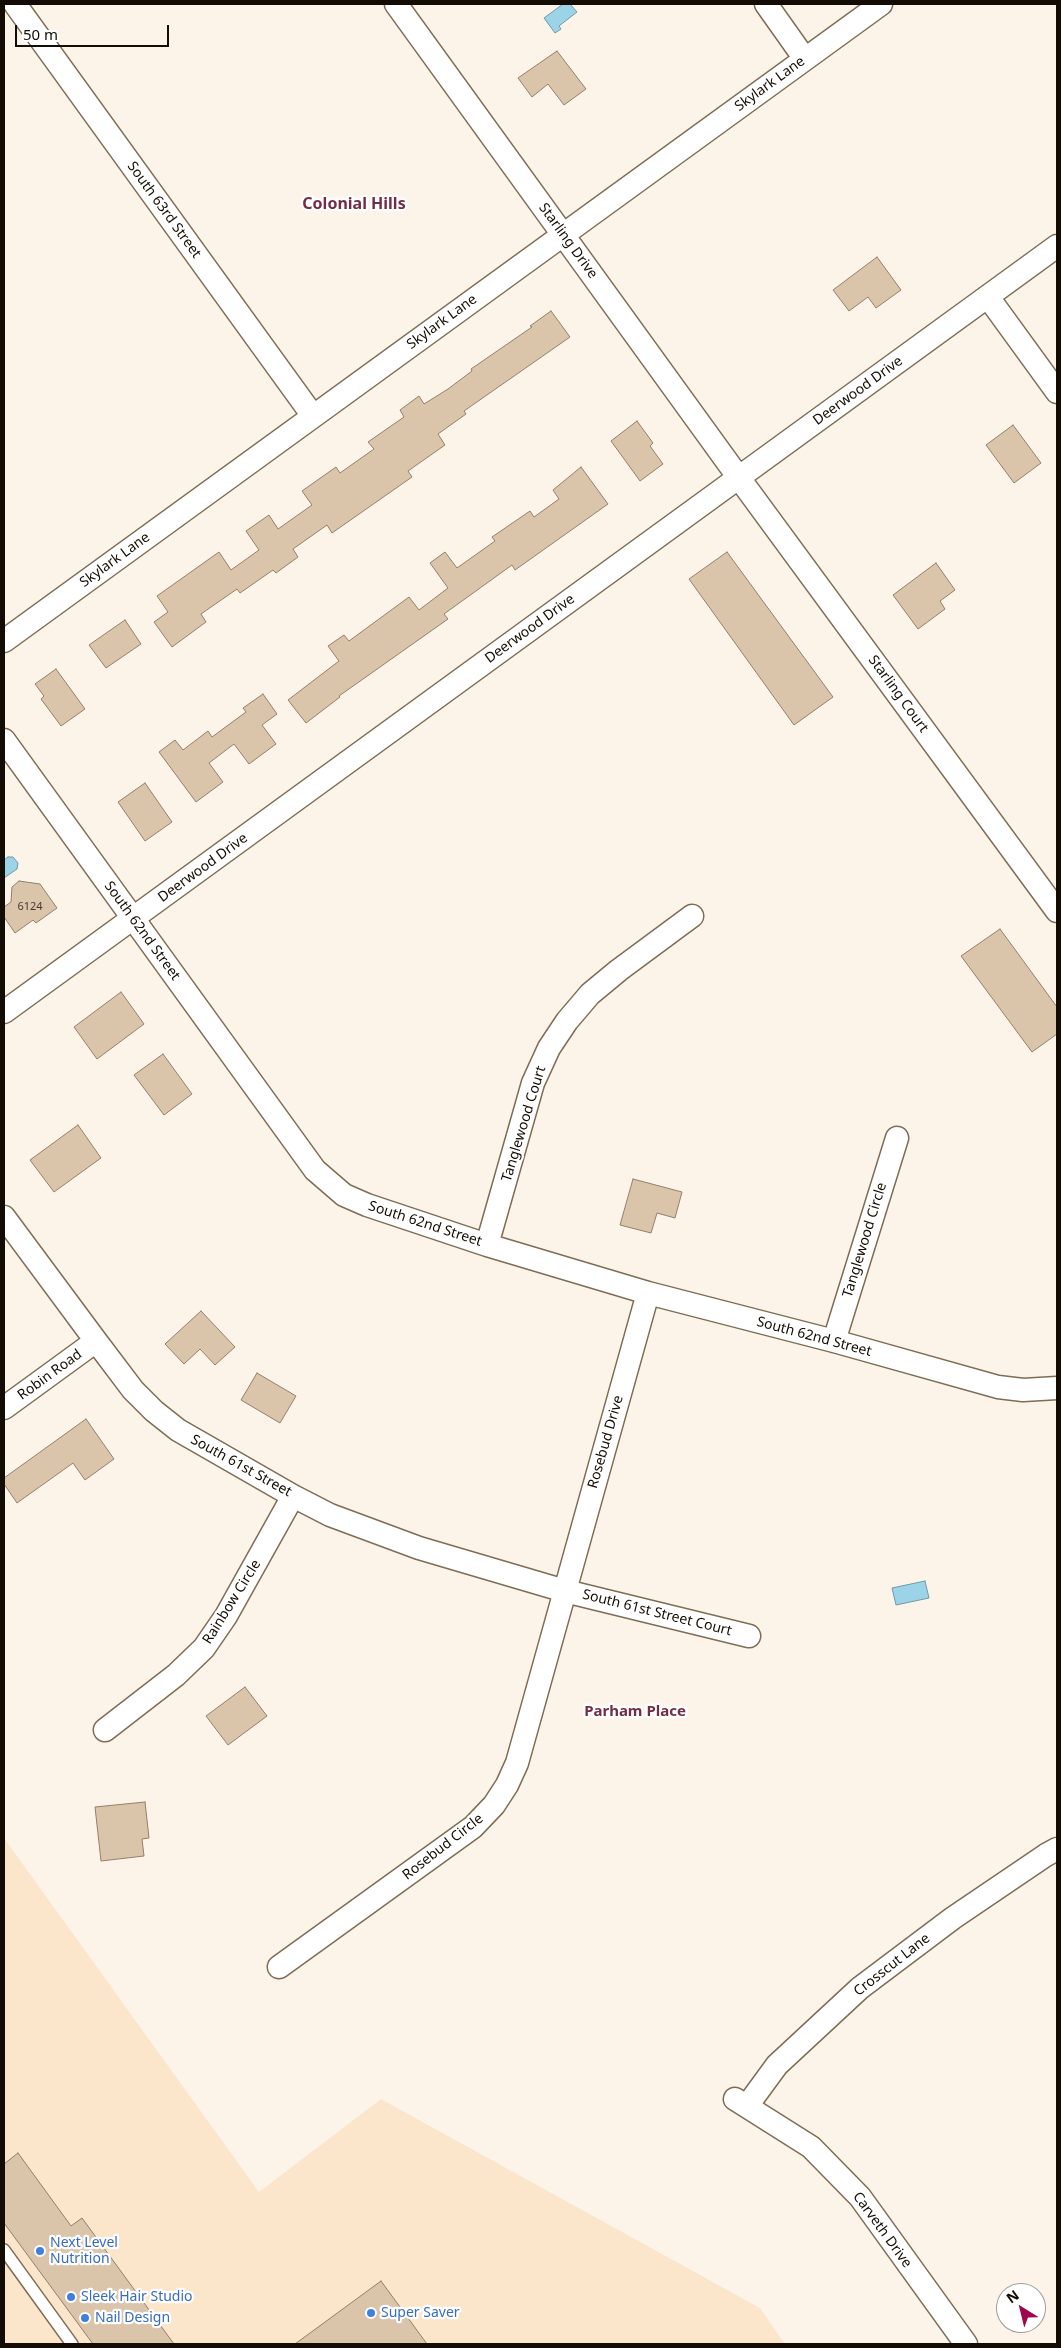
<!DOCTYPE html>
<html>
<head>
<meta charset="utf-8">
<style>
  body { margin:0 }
  #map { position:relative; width:1061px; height:2348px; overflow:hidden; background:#fdf4e9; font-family:"Noto Sans",sans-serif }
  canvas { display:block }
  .frame { position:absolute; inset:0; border:5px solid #130c04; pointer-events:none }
  .north { position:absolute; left:996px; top:2283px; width:50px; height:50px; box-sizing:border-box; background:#fff; border:1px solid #a19e9b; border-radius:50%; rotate:324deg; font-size:14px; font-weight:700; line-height:20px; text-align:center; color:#130c04 }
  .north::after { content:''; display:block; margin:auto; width:18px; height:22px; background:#9e064e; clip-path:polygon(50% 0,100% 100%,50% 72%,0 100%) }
  .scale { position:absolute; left:15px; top:25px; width:154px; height:22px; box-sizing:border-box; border:2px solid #130c04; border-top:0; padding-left:6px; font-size:15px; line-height:18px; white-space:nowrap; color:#130c04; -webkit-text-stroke:4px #fff; paint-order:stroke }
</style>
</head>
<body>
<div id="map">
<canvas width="1061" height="2348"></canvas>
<div class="frame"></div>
<div class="north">N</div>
<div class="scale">50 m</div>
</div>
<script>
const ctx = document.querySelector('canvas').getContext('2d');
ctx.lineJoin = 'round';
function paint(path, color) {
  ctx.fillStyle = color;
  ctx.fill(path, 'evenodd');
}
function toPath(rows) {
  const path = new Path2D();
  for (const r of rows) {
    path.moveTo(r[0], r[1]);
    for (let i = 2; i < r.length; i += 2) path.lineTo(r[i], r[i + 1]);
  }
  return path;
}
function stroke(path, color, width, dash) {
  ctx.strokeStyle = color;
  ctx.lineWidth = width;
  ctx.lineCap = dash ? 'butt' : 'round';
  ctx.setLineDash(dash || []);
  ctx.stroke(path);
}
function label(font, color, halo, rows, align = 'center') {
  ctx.font = font + ' "Noto Sans",sans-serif';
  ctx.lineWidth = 4.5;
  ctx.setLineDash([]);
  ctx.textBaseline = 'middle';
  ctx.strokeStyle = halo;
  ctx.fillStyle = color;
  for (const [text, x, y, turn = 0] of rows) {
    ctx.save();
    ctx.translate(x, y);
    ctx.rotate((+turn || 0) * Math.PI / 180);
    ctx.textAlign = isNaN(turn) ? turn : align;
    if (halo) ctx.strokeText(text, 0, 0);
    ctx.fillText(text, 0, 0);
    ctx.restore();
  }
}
paint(toPath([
  [4,1838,259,2192,381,2099,760,2308,785,2344,4,2344]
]), '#fce6cb');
const water = toPath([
  [563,4,570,4,577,12,559,26,561,29,555,33,544,18,563,4],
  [8,857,13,857,18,863,17,869,4,878,4,860,8,857],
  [925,1581,929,1598,896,1605,892,1588,925,1581]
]);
paint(water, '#9bd4e8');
stroke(water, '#7298a4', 1);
const building = toPath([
  [557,51,586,89,564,105,548,84,532,97,518,78,557,51],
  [877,257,901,290,876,308,868,297,849,311,833,290,877,257],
  [551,311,570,337,464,411,466,414,438,434,445,445,408,471,412,477,332,533,327,525,293,549,298,557,276,573,273,570,240,593,237,589,201,614,206,622,172,647,154,622,168,612,157,596,219,552,231,570,259,550,246,531,269,515,278,529,312,505,302,491,336,467,340,473,374,449,368,442,404,417,400,410,419,396,424,404,448,389,472,371,471,369,532,327,530,326,551,311],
  [637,421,653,443,650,446,663,464,640,481,611,441,637,421],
  [1013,425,1041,463,1014,483,986,445,1013,425],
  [581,467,608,504,515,570,512,565,444,614,448,619,339,696,340,697,306,723,288,700,339,661,328,646,344,635,349,641,409,597,419,610,448,588,430,563,445,552,457,568,495,541,492,537,530,511,534,517,559,499,553,490,581,467],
  [727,552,833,697,794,725,689,579,727,552],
  [936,563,955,590,940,601,945,609,918,629,893,595,936,563],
  [125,620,141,644,106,668,89,645,125,620],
  [56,669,85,709,61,726,41,699,44,696,35,684,56,669],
  [263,694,277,714,262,725,276,744,249,764,234,744,209,763,223,782,196,802,159,752,175,740,183,750,208,731,212,737,246,712,243,708,263,694],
  [145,783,172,822,145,841,118,802,145,783],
  [19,881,40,884,57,908,36,923,33,920,15,933,4,917,4,907,11,902,12,887,19,881],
  [1000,929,1057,1007,1057,1034,1032,1052,961,956,1000,929],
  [121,992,144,1024,97,1059,74,1027,121,992],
  [163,1054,192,1094,164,1115,134,1075,163,1054],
  [78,1125,101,1158,54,1192,30,1160,78,1125],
  [633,1179,682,1192,675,1218,657,1213,651,1233,620,1225,633,1179],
  [201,1311,235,1347,215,1365,200,1349,184,1364,165,1344,201,1311],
  [257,1373,296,1396,280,1423,241,1400,257,1373],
  [86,1419,114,1459,85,1480,73,1463,17,1503,4,1484,4,1478,86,1419],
  [245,1687,267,1716,228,1745,206,1716,245,1687],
  [145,1802,149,1838,142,1839,144,1856,101,1861,95,1807,145,1802],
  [18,2153,71,2226,82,2218,174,2344,93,2344,4,2223,4,2164,18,2153],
  [381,2281,427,2344,295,2344,381,2281]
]);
paint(building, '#dac4aa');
stroke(building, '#947f67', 1);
const lane = toPath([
  [4,2250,72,2344]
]);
const street = toPath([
  [15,4,313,416],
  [396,4,739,478,1057,911],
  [766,4,805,59],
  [988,297,1057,392],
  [4,641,881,4],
  [4,740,315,1170,344,1195,367,1205,487,1245,648,1293,834,1341,998,1387,1023,1390,1057,1388],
  [4,1012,1057,246],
  [4,1217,96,1341,133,1390,154,1411,178,1430,293,1496,330,1515,419,1548,565,1591,749,1636],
  [487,1245,533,1083,549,1048,567,1021,590,994,619,970,692,916],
  [834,1341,897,1138],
  [4,1408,96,1341],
  [105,1730,176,1675,204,1648,226,1616,293,1496],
  [279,1967,473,1827,494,1805,507,1785,517,1763,648,1293],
  [735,2099,811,2147,860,2197,966,2344],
  [747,2106,777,2065,860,1988,953,1918,1046,1855,1057,1849]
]);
stroke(lane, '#7f6c54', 14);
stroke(street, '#7f6c54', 25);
stroke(lane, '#fff', 11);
stroke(street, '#fff', 22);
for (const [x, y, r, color] of [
  [40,2251,5,"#3f7fe0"],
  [71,2297,5,"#3f7fe0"],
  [371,2313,5,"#3f7fe0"],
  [85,2318,5,"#3f7fe0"]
]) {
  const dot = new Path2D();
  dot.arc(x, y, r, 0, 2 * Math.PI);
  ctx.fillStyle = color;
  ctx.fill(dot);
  stroke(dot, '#fff', 2);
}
label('11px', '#453a2e', null, [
  ["6124",30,907]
]);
label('14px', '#130c04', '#fff', [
  ["Skylark Lane",770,84,-36],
  ["South 63rd Street",164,210,54],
  ["Starling Drive",568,241,54],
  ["Skylark Lane",442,322,-36],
  ["Deerwood Drive",858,391,-36],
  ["Skylark Lane",115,560,-36],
  ["Deerwood Drive",530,629,-36],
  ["Starling Court",898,694,54],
  ["Deerwood Drive",203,868,-36],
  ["South 62nd Street",142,931,54],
  ["Tanglewood Court",524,1124,-73],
  ["South 62nd Street",425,1224,18],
  ["Tanglewood Circle",865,1240,-73],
  ["South 62nd Street",814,1337,15],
  ["Robin Road",50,1375,-36],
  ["Rosebud Drive",606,1442,-74],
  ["South 61st Street",241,1466,29],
  ["Rainbow Circle",232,1602,-58],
  ["South 61st Street Court",657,1613,14],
  ["Rosebud Circle",443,1847,-38],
  ["Crosscut Lane",892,1965,-38],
  ["Carveth Drive",882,2230,54]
]);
label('14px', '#366cbe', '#fff', [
  ["Next Level",50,2243],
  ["Nutrition",50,2259],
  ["Sleek Hair Studio",81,2297],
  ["Super Saver",381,2313],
  ["Nail Design",95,2318]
], 'left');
label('bold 15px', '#722d43', '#fff', [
  ["Parham Place",635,1712]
]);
label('bold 16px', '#722d43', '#fff', [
  ["Colonial Hills",354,204]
]);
</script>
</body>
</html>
